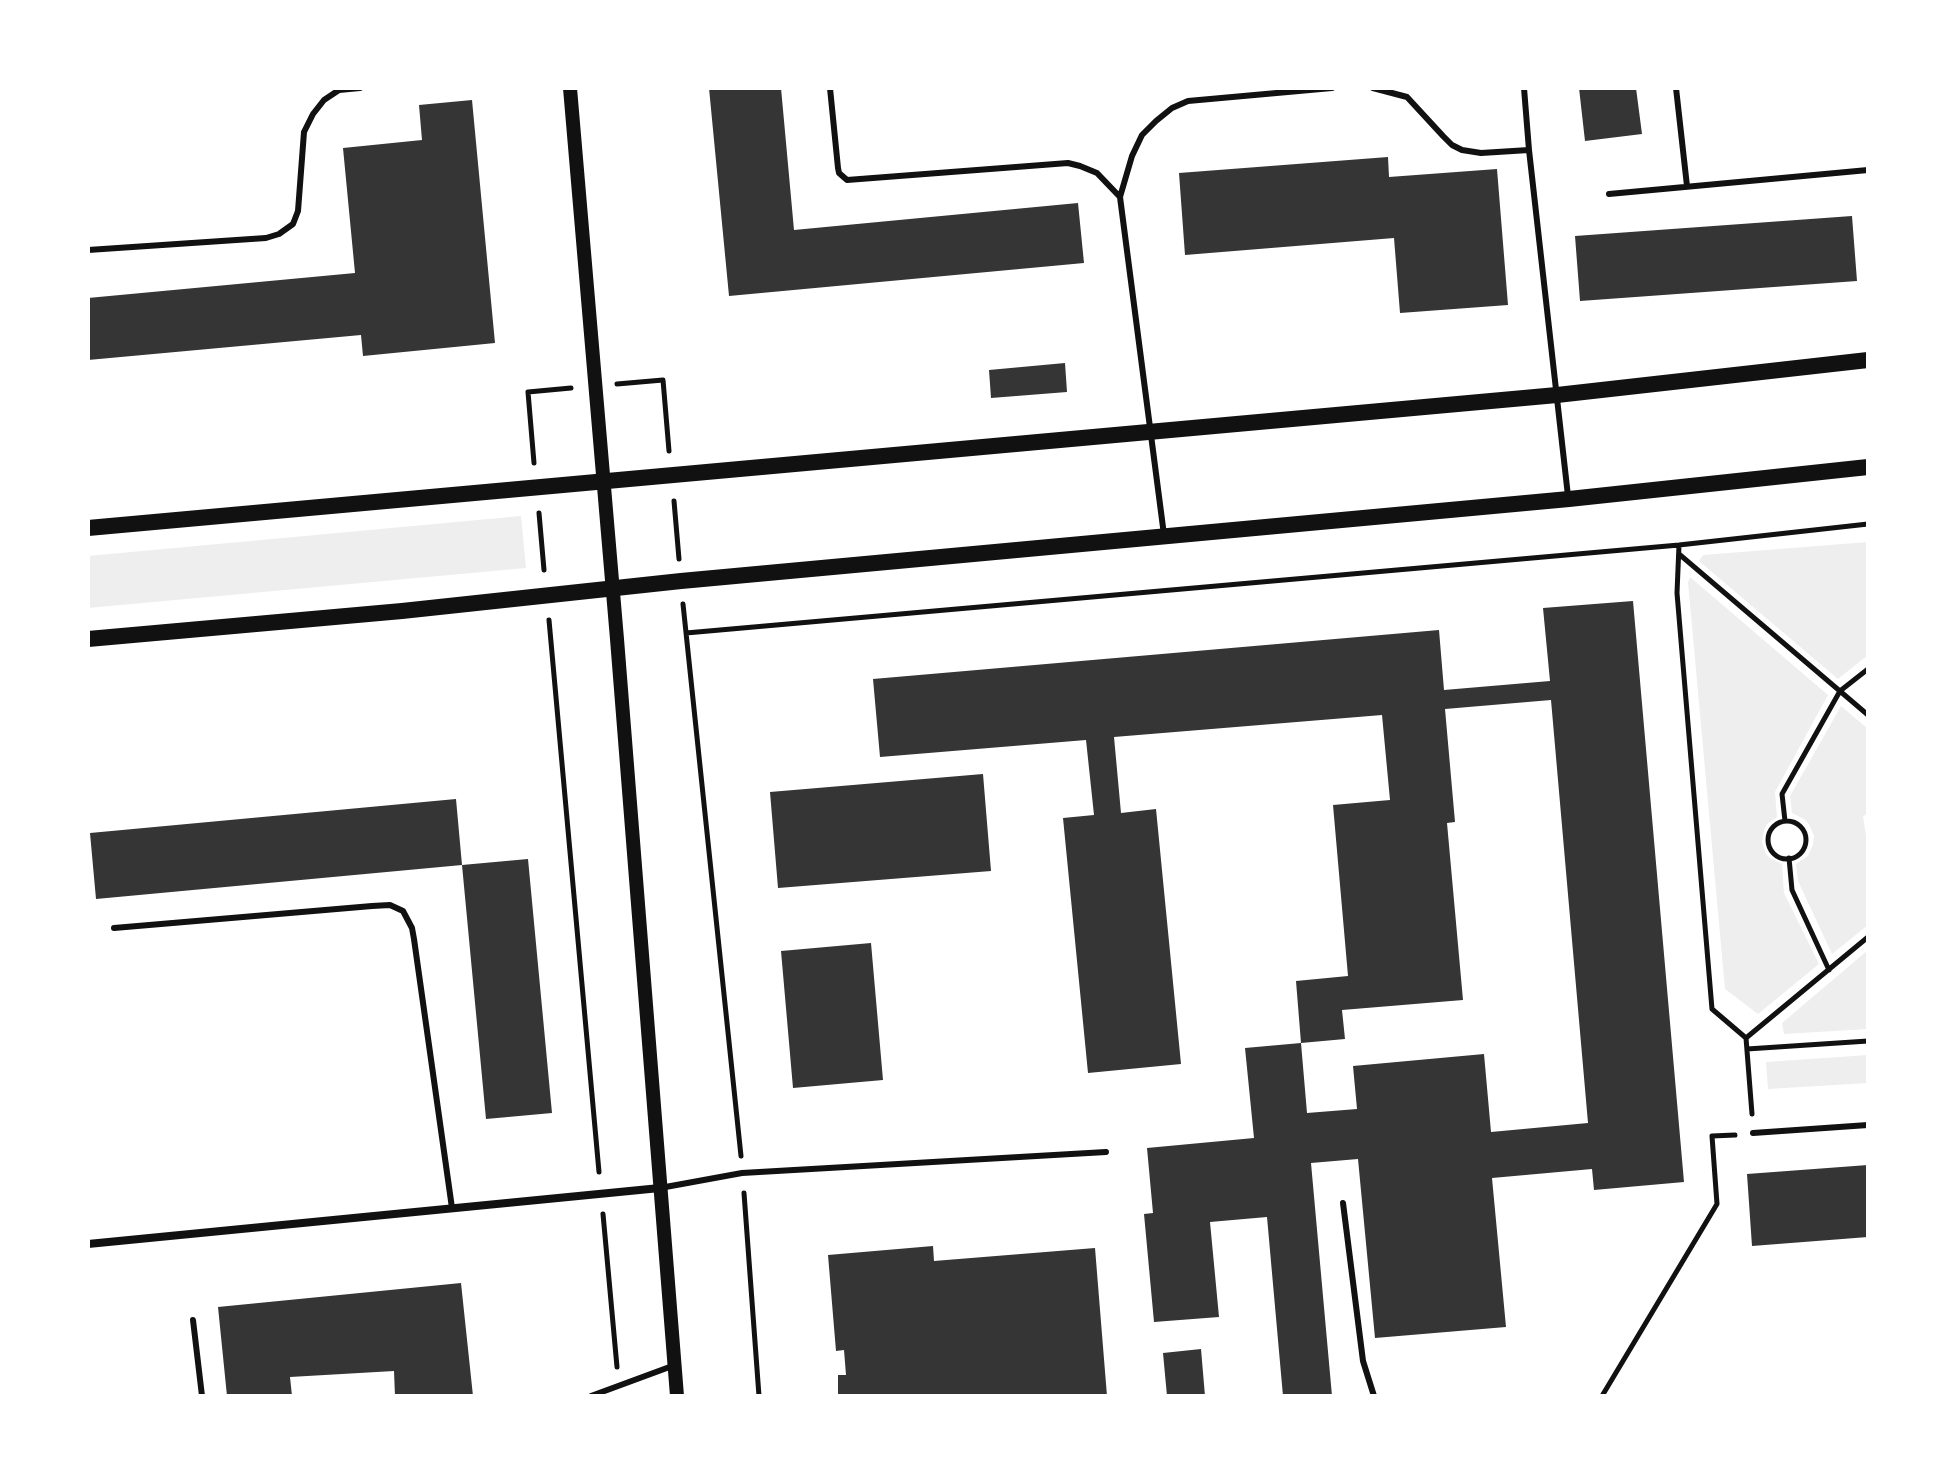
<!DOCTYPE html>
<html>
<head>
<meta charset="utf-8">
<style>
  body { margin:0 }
  #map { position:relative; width:1956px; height:1484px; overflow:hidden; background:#fff; font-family:Barlow,sans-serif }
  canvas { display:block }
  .frame { position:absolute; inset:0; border:90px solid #fff; pointer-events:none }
</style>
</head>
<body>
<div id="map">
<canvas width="1956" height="1484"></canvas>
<div class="frame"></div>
</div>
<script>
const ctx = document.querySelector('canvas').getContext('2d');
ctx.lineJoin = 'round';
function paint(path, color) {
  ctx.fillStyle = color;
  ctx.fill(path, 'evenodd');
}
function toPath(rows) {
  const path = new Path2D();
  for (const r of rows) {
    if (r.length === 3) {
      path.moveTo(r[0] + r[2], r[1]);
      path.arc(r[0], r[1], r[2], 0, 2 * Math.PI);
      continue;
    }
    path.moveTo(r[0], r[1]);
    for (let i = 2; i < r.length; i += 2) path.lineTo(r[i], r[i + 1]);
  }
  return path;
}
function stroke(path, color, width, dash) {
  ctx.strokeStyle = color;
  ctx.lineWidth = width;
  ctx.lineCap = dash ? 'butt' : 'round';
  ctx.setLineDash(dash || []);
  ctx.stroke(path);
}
paint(toPath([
  [521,516,526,568,88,608,88,556],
  [1868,542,1868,655,1838,679,1699,561,1703,555],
  [1690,577,1828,695,1775,792,1777,817,1767,824,1764,830,1762,842,1766,854,1770,858,1782,864,1784,893,1819,964,1758,1014,1725,989,1688,582],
  [1841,706,1868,729,1868,812,1863,817,1868,848,1868,925,1832,954,1798,881,1796,864,1808,856,1813,844,1814,836,1809,824,1804,819,1792,813,1790,796],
  [1868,950,1868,1029,1784,1034,1782,1023],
  [1868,1055,1868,1083,1768,1089,1766,1062]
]), '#eee');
paint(toPath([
  [709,88,781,88,794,230,1078,203,1084,263,729,296],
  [1579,88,1636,88,1642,134,1585,141],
  [472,100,495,343,363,356,361,335,88,360,88,298,355,273,343,148,422,140,419,105],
  [1388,157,1389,177,1497,169,1508,305,1400,313,1394,238,1185,255,1179,173],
  [1852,216,1857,281,1580,301,1575,236],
  [1065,363,1067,392,991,398,989,370],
  [1633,601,1684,1182,1594,1190,1592,1169,1492,1178,1506,1327,1375,1338,1358,1159,1311,1163,1332,1396,1283,1396,1267,1217,1210,1222,1219,1317,1154,1322,1144,1214,1153,1213,1147,1148,1254,1138,1245,1048,1301,1043,1307,1113,1357,1109,1353,1066,1484,1054,1491,1132,1588,1123,1551,700,1445,709,1455,822,1447,823,1463,1000,1342,1010,1345,1039,1301,1043,1296,981,1348,976,1333,805,1390,800,1382,715,1114,737,1121,813,1156,809,1181,1064,1088,1073,1063,818,1094,815,1086,740,880,757,873,679,1439,630,1444,690,1550,681,1543,608],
  [983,774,991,871,778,888,770,792],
  [456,799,462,865,96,899,90,833],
  [528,859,552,1113,486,1119,462,865],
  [871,943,883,1080,793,1088,781,951],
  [1868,1165,1868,1237,1752,1246,1747,1174],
  [933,1246,934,1261,1095,1248,1107,1396,838,1396,838,1375,846,1375,844,1350,836,1351,828,1255],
  [461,1283,473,1396,395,1396,394,1371,290,1377,292,1396,227,1396,218,1307],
  [1201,1349,1205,1396,1167,1396,1163,1353]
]), '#353535');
stroke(toPath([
  [617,384,663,380,669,451],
  [534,463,528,392,571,388],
  [674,501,679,559],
  [539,513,544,570],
  [1679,545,1677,593,1712,1009,1746,1038,1752,1114],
  [1679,554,1868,715],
  [683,604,741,1156],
  [549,620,599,1172],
  [686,633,1679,545,1868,524],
  [1785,821,1782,794,1840,691,1868,669],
  [1787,840,19],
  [1789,858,1792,890,1829,970],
  [1746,1038,1868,937],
  [1747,1049,1868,1041],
  [744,1193,759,1396],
  [603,1214,617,1367],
  [1602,1396,1717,1204,1712,1136,1735,1135]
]), '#111', 5);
stroke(toPath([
  [830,88,838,168,839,173,847,180,1068,163,1080,166,1097,173,1120,197],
  [1373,88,1407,97,1443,136,1452,145,1462,150,1481,153,1529,150],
  [1524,88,1529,150,1568,496],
  [1676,88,1687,186],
  [1609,194,1868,170],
  [88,250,266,238,279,234,293,224,298,211,304,132,313,114,324,100,339,90,360,88],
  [1164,535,1120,197,1132,156,1142,135,1156,121,1172,108,1188,101,1332,88],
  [114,928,372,906,390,905,403,911,412,928,414,939,452,1208],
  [1753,1133,1868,1125],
  [660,1188,742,1173,1106,1152],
  [1343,1203,1363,1361,1374,1396],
  [193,1320,202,1396],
  [591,1396,675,1365]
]), '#111', 6);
stroke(toPath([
  [88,1244,660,1188]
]), '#111', 8);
stroke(toPath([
  [570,88,617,639,677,1396]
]), '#111', 14);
stroke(toPath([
  [88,528,1557,395,1868,360],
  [88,639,402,611,681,581,1569,499,1868,467]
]), '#111', 16);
</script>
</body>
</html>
